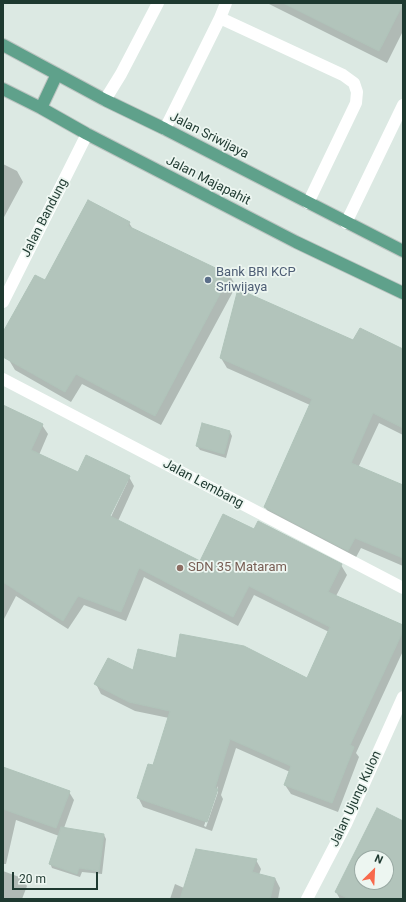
<!DOCTYPE html>
<html>
<head>
<meta charset="utf-8">
<style>
  body { margin:0 }
  #map { position:relative; width:406px; height:902px; overflow:hidden; background:#dce9e3; font-family:Roboto,sans-serif }
  canvas { display:block }
  .frame { position:absolute; inset:0; border:4px solid #1e3930; pointer-events:none }
  .north { position:absolute; left:354px; top:850px; width:40px; height:40px; box-sizing:border-box; background:#edf6f1; border:1px solid #9aaaa4; border-radius:50%; rotate:24deg; font-size:11px; font-weight:700; line-height:16px; text-align:center; color:#1e3930 }
  .north::after { content:''; display:block; margin:auto; width:14px; height:18px; background:#f8694c; clip-path:polygon(50% 0,100% 100%,50% 72%,0 100%) }
  .scale { position:absolute; left:12px; top:872px; width:86px; height:18px; box-sizing:border-box; border:2px solid #1e3930; border-top:0; padding-left:5px; font-size:12px; line-height:14px; white-space:nowrap; color:#1e3930; -webkit-text-stroke:3px #edf6f1; paint-order:stroke }
</style>
</head>
<body>
<div id="map">
<canvas width="406" height="902"></canvas>
<div class="frame"></div>
<div class="north">N</div>
<div class="scale">20 m</div>
</div>
<script>
const ctx = document.querySelector('canvas').getContext('2d');
ctx.lineJoin = 'round';
function paint(path, color) {
  ctx.fillStyle = color;
  ctx.fill(path, 'evenodd');
}
function toPath(rows) {
  const path = new Path2D();
  for (const r of rows) {
    path.moveTo(r[0], r[1]);
    for (let i = 2; i < r.length; i += 2) path.lineTo(r[i], r[i + 1]);
  }
  return path;
}
function stroke(path, color, width, dash) {
  ctx.strokeStyle = color;
  ctx.lineWidth = width;
  ctx.lineCap = dash ? 'butt' : 'round';
  ctx.setLineDash(dash || []);
  ctx.stroke(path);
}
function label(font, color, halo, rows, align = 'center') {
  ctx.font = font + ' Roboto,sans-serif';
  ctx.lineWidth = 3.5;
  ctx.setLineDash([]);
  ctx.textBaseline = 'middle';
  ctx.strokeStyle = halo;
  ctx.fillStyle = color;
  for (const [text, x, y, turn = 0] of rows) {
    ctx.save();
    ctx.translate(x, y);
    ctx.rotate((+turn || 0) * Math.PI / 180);
    ctx.textAlign = isNaN(turn) ? turn : align;
    if (halo) ctx.strokeText(text, 0, 0);
    ctx.fillText(text, 0, 0);
    ctx.restore();
  }
}
paint(toPath([
  [267,3,403,3,403,31,387,63],
  [3,164,17,171,23,182,3,219],
  [129,223,133,229,230,276,236,286,161,425,82,384,71,402,15,370,9,360,45,282],
  [354,342,403,350,403,435,379,423,357,470,403,492,403,566,361,548,354,561,271,517,265,507,310,405,227,368,221,358],
  [3,406,42,425,48,434,39,455,78,473,129,477,134,486,118,521,200,563,254,531,341,565,347,575,336,596,403,626,403,651,356,753,359,757,338,812,291,794,285,785,290,772,236,748,221,795,223,799,212,831,143,807,138,797,153,767,169,718,135,711,101,694,96,684,177,659,308,679,329,632,254,595,238,626,144,577,126,621,84,605,68,629,16,596,3,621],
  [126,481,128,481,109,521,107,520],
  [218,786,218,792,206,827,204,826],
  [230,432,232,436,226,458,200,450,197,446],
  [3,768,69,792,74,800,64,828,104,835,106,839,102,874,82,872,80,877,52,868,50,863,59,836,16,820,6,864,3,864],
  [378,809,403,822,403,899,340,899,336,892],
  [362,858,386,858,386,882,362,882],
  [256,860,261,869,259,875,275,878,280,888,278,899,170,899,175,884,184,888],
  [3,871,22,878,27,886,22,899,3,899]
]), '#0003');
const building = toPath([
  [283,3,403,3,403,4,379,51,283,3],
  [88,200,130,222,128,226,230,275,155,416,76,374,65,392,3,357,3,332,35,275,45,280,88,200],
  [238,289,353,340,360,328,403,349,403,428,373,413,351,463,403,485,403,558,355,538,348,551,264,507,312,399,220,358,238,289],
  [3,405,43,424,31,450,78,472,86,455,130,476,110,516,200,561,223,514,254,529,258,521,342,564,328,592,403,625,403,631,350,745,354,747,332,803,284,785,291,766,230,739,215,788,218,789,207,822,137,798,148,764,153,765,170,711,129,702,94,684,108,658,133,670,138,649,176,658,180,634,244,646,307,678,330,627,249,586,233,617,139,568,121,612,78,596,63,621,3,582,3,405],
  [202,423,230,431,224,454,196,446,202,423],
  [3,767,70,791,56,828,3,809,3,767],
  [377,808,403,821,403,899,349,899,335,892,377,808],
  [362,858,386,858,386,882,362,882,362,858],
  [61,827,104,834,99,871,79,868,77,874,49,864,61,827],
  [196,849,257,859,252,872,275,878,270,899,180,899,196,849]
]);
paint(building, '#b2c4bb');
stroke(building, '#afc3b9', 1);
const major = toPath([
  [3,45,105,100,165,129,403,251],
  [3,89,41,108,87,134,296,242,403,293],
  [41,108,57,74]
]);
stroke(major, '#bcc4c1', 14);
stroke(toPath([
  [220,18,226,3],
  [105,100,121,74,158,3],
  [165,129,220,18,343,75,354,83,357,92,356,103,308,203],
  [346,223,403,105],
  [3,302,87,134],
  [3,379,403,588],
  [307,899,346,824,403,697]
]), '#fff', 12);
stroke(major, '#5fa18b', 12);
for (const [x, y, r, color] of [
  [208,280,4,"#5c6f8a"],
  [180,568,4,"#8d6e63"]
]) {
  const dot = new Path2D();
  dot.arc(x, y, r, 0, 2 * Math.PI);
  ctx.fillStyle = color;
  ctx.fill(dot);
  stroke(dot, '#edf6f1', 1.5);
}
label('13px', '#1e3930', '#edf6f1', [
  ["Jalan Sriwijaya",209,136,27],
  ["Jalan Majapahit",208,181,27],
  ["Jalan Bandung",45,218,-63],
  ["Jalan Lembang",203,484,28],
  ["Jalan Ujung Kulon",356,799,-65]
]);
label('13px', '#4e5e75', '#edf6f1', [
  ["Bank BRI KCP",216,273],
  ["Sriwijaya",216,288]
], 'left');
label('13px', '#785e54', '#edf6f1', [
  ["SDN 35 Mataram",188,568]
], 'left');
</script>
</body>
</html>
